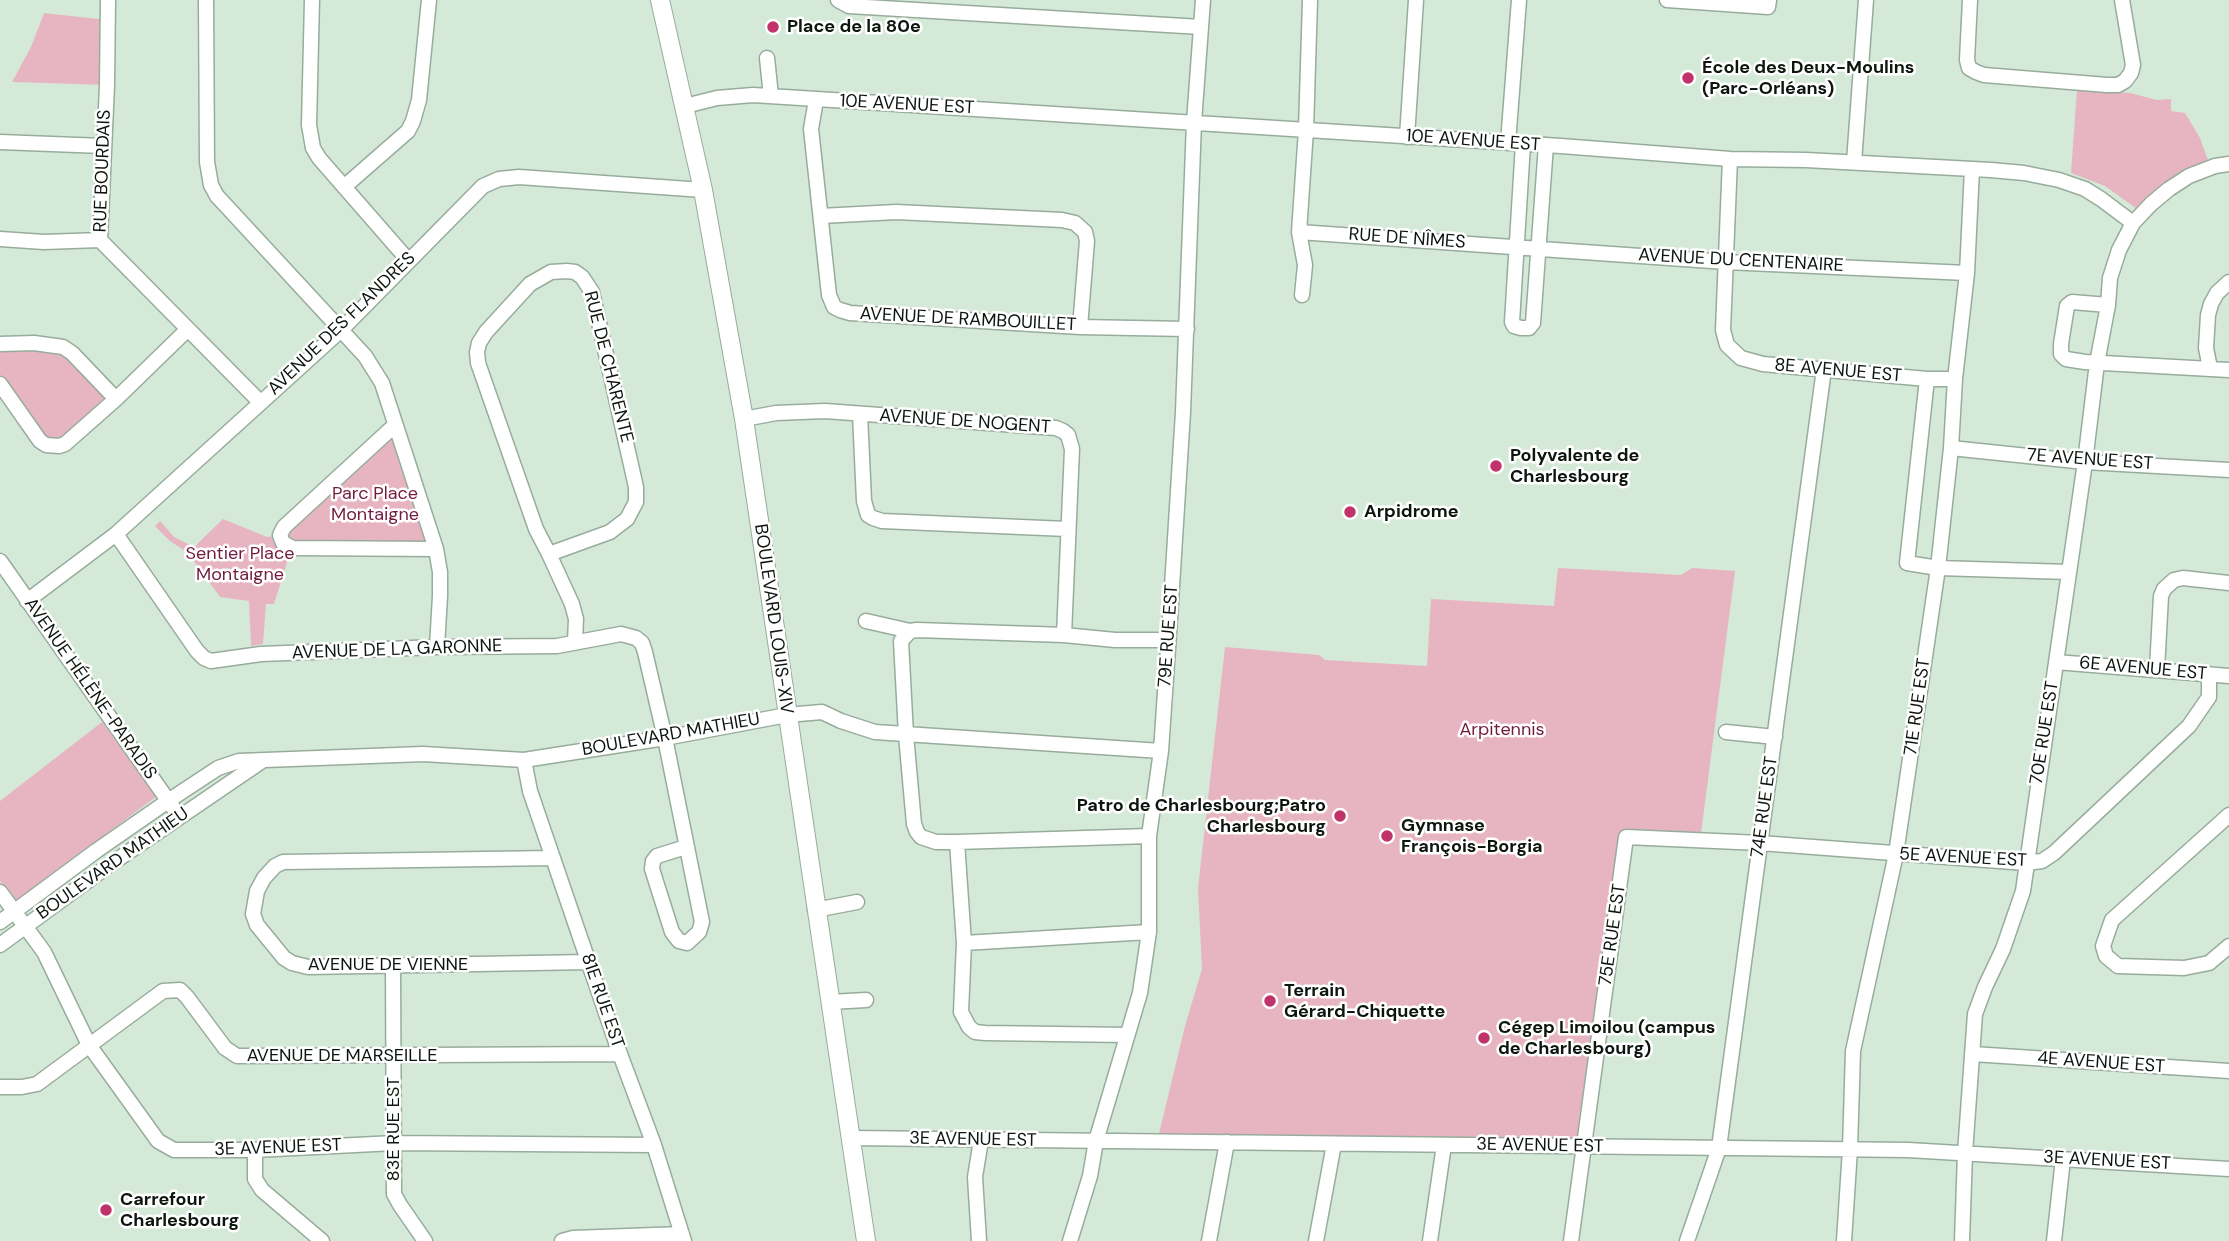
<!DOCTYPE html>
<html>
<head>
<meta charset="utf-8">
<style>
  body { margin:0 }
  canvas { display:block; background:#d4e9d8 }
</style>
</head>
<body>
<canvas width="2229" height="1241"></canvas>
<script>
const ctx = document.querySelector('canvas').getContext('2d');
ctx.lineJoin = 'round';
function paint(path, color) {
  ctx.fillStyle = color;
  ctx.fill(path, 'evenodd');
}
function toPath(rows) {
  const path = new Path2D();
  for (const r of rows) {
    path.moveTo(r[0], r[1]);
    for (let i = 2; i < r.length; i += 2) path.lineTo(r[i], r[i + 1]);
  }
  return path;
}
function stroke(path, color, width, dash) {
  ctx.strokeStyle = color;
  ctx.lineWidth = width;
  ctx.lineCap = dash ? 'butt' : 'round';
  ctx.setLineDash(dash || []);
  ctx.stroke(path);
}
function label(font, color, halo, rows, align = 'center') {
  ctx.font = font + ' "DM Sans",sans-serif';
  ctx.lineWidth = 5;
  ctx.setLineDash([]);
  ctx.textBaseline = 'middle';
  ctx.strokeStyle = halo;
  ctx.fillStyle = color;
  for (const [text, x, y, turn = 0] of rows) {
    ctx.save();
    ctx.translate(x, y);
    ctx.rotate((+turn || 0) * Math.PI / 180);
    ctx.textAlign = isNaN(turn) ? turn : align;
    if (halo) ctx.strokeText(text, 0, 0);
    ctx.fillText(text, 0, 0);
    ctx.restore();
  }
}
paint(toPath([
  [44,13,108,20,107,85,12,82,31,47],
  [2077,90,2130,93,2157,100,2171,99,2171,111,2185,113,2200,138,2209,163,2137,209,2105,186,2071,173],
  [0,344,59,346,116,399,52,446,0,384],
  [394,426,436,549,293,548,288,559,274,604,266,604,263,644,251,646,249,601,220,597,188,553,170,541,155,526,160,521,174,537,194,547,223,519,267,537,280,535],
  [1558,568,1681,575,1692,568,1735,571,1700,841,1627,837,1584,1146,1157,1142,1185,1026,1202,969,1198,888,1225,647,1319,655,1325,660,1427,666,1431,599,1554,606],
  [102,722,157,796,16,901,0,881,0,801]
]), '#e7b5c2');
const minor = toPath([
  [108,0,107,85,100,240,260,402],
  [206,0,207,162,211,185,217,196,365,356,382,383,436,549,440,572,440,596,437,647],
  [312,0,309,125,313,148,319,158,408,260],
  [838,0,849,6,1201,27],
  [1667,0,1768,7,1769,0],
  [1970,0,1967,60,1969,68,1976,72,1984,75,2107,85,2118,85,2125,81,2131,73,2133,65,2122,0],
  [767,58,771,96],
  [816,100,811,129,829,295,834,307,840,310,850,313,1080,327,1187,329],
  [685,106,717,98,753,95,1561,146,1730,159,1806,160,1991,170,2024,173,2059,180,2085,189,2101,199,2133,223],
  [1407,137,1416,0],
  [0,142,103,146],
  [1508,143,1519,0],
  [1523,144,1512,322,1514,326,1521,328,1529,328,1533,323,1546,145],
  [1730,159,1723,330,1727,345,1741,358,1763,364,1927,379,1955,379],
  [1854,162,1866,0],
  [344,187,408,131,413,121,419,100,429,0],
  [821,216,896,212,1062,220,1075,223,1085,232,1087,241,1080,327],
  [1299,232,1726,262,1967,273],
  [0,239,44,242,100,240],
  [1302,295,1305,265,1299,232,1306,130,1310,0],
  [2108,305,2072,302,2067,306,2061,344,2061,354,2066,359,2085,362,2229,370],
  [0,344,34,343,63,347,72,353,116,399],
  [2210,368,2206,348,2208,315,2211,304,2217,293,2229,282],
  [1927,379,1907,563,1938,568,2069,572],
  [0,384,40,441,46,445,59,446,65,444,116,399,187,330],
  [860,414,864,501,868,515,873,518,882,521,1067,529],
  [744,419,776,413,825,411,1056,428,1063,431,1068,435,1072,449,1064,635],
  [394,426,284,527,280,535,283,543,293,548,436,549],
  [1951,448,2085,462,2229,470],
  [116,534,197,651,204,658,211,661,261,654,437,647,557,646,621,634,636,638,642,643,645,652,665,738,702,922,699,932,687,943,679,941,672,932,652,869,653,861,657,856,686,847],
  [549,554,536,529,478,363,477,352,479,343,486,332,530,284,551,272,567,271,575,272,582,277,592,292,636,487,636,502,627,519,619,525,610,532,549,554,572,604,576,619,575,642],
  [0,561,174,809],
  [27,601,116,534,341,330,483,186,499,179,519,177,703,190],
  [866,621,910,631],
  [2056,662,2229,676],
  [2157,669,2161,596,2164,589,2174,580,2183,578,2229,583],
  [1726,732,1775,737],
  [524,760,530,791,620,1054,654,1145,684,1241],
  [2229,815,2112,920,2103,946,2106,956,2118,966,2184,968,2209,963,2229,946],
  [1149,836,957,842,936,842,921,837,917,832,914,824,906,735,901,641,910,631,917,630,1064,635,1115,640,1168,640],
  [957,842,964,943,961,1012,969,1027,975,1032,985,1033,1127,1035],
  [553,858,283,862,275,866,264,878,257,891,253,914,257,925,284,958,292,963,308,967,589,962],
  [0,892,44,952,89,1045,158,1141,174,1150,255,1150,395,1143,654,1145],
  [815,910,857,902],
  [0,922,96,851,168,801,218,768,239,761,423,754,524,760,665,738,787,715,822,712,841,721,875,732,1161,751],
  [964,943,1149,932],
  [0,945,108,866,262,761],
  [393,965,394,1194,400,1205,425,1241],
  [830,1002,866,1000],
  [1973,1054,2229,1071],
  [0,1087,22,1087,37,1084,163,991,180,990,187,997,225,1048,237,1056,620,1054],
  [851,1138,1908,1150,2229,1169],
  [255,1150,255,1179,262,1190,322,1241],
  [562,1241,573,1238,682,1234],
  [979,1241,975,1177,981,1140],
  [1070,1241,1090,1176,1096,1141,1140,993,1149,932,1149,836,1161,751,1169,634,1183,412,1194,122,1203,0],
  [1209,1241,1227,1142],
  [1316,1241,1334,1144],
  [1430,1241,1444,1145],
  [1571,1241,1626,837,1760,843,2026,863,2042,861,2054,853,2189,726,2209,697,2209,674],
  [1687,1241,1719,1148,1824,369],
  [1844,1241,1850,1149,1853,1051,1896,854,1938,568,1951,448,1955,379,1967,273,1972,169],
  [1962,1241,1965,1153,1975,1014,1985,987,2003,949,2023,891,2085,462,2097,363,2108,305,2110,278,2119,250,2133,223,2151,204,2169,189,2189,176,2215,166,2229,164],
  [2054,1241,2063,1159]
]);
const major = toPath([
  [660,0,703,190,744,419,866,1241]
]);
stroke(minor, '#98ac9c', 17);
stroke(major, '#98ac9c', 20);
stroke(minor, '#fff', 14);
stroke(major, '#fff', 18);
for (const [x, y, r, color] of [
  [773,27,7,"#bf336a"],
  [1688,78,7,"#bf336a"],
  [1496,466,7,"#bf336a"],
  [1350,512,7,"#bf336a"],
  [1340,816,7,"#bf336a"],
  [1387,836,7,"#bf336a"],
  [1270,1001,7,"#bf336a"],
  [1484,1038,7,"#bf336a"],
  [106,1210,7,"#bf336a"]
]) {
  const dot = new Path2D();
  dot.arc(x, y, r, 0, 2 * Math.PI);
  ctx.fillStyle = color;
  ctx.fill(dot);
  stroke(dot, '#fff', 2.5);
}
label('bold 18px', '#0d150f', '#fff', [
  ["Place de la 80e",787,27],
  ["École des Deux-Moulins",1702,68],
  ["(Parc-Orléans)",1702,89],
  ["Polyvalente de",1510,456],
  ["Charlesbourg",1510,477],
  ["Arpidrome",1364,512],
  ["Patro de Charlesbourg;Patro",1326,806,"right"],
  ["Charlesbourg",1326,827,"right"],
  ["Gymnase",1401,826],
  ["François-Borgia",1401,847],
  ["Terrain",1284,991],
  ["Gérard-Chiquette",1284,1012],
  ["Cégep Limoilou (campus",1498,1028],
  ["de Charlesbourg)",1498,1049],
  ["Carrefour",120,1200],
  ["Charlesbourg",120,1221]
], 'left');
label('18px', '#0d150f', '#fff', [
  ["10E AVENUE EST",907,105,3],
  ["10E AVENUE EST",1473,141,4],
  ["RUE BOURDAIS",103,171,-88],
  ["RUE DE NÎMES",1407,239,4],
  ["AVENUE DU CENTENAIRE",1741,261,3],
  ["AVENUE DE RAMBOUILLET",968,320,3],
  ["AVENUE DES FLANDRES",342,324,-44],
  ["RUE DE CHARENTE",608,367,76],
  ["8E AVENUE EST",1838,371,5],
  ["AVENUE DE NOGENT",965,422,4],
  ["7E AVENUE EST",2090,460,4],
  ["BOULEVARD LOUIS-XIV",773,619,82],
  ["79E RUE EST",1169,636,-86],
  ["AVENUE DE LA GARONNE",397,650,-2],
  ["6E AVENUE EST",2143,669,5],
  ["AVENUE HÉLÈNE-PARADIS",90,689,55],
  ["71E RUE EST",1918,707,-82],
  ["70E RUE EST",2045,733,-81],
  ["BOULEVARD MATHIEU",671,735,-10],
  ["74E RUE EST",1765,807,-82],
  ["5E AVENUE EST",1963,858,3],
  ["BOULEVARD MATHIEU",113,864,-35],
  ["75E RUE EST",1613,935,-82],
  ["AVENUE DE VIENNE",388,965],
  ["81E RUE EST",602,1001,71],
  ["AVENUE DE MARSEILLE",342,1056],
  ["4E AVENUE EST",2101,1063,4],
  ["83E RUE EST",394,1129,-90],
  ["3E AVENUE EST",973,1140,1],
  ["3E AVENUE EST",1540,1146,1],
  ["3E AVENUE EST",278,1148,-2],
  ["3E AVENUE EST",2107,1161,3]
]);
label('18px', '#721b3d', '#fff', [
  ["Parc Place",375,494],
  ["Montaigne",375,515],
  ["Sentier Place",240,554],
  ["Montaigne",240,575],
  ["Arpitennis",1502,730]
]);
</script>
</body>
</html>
